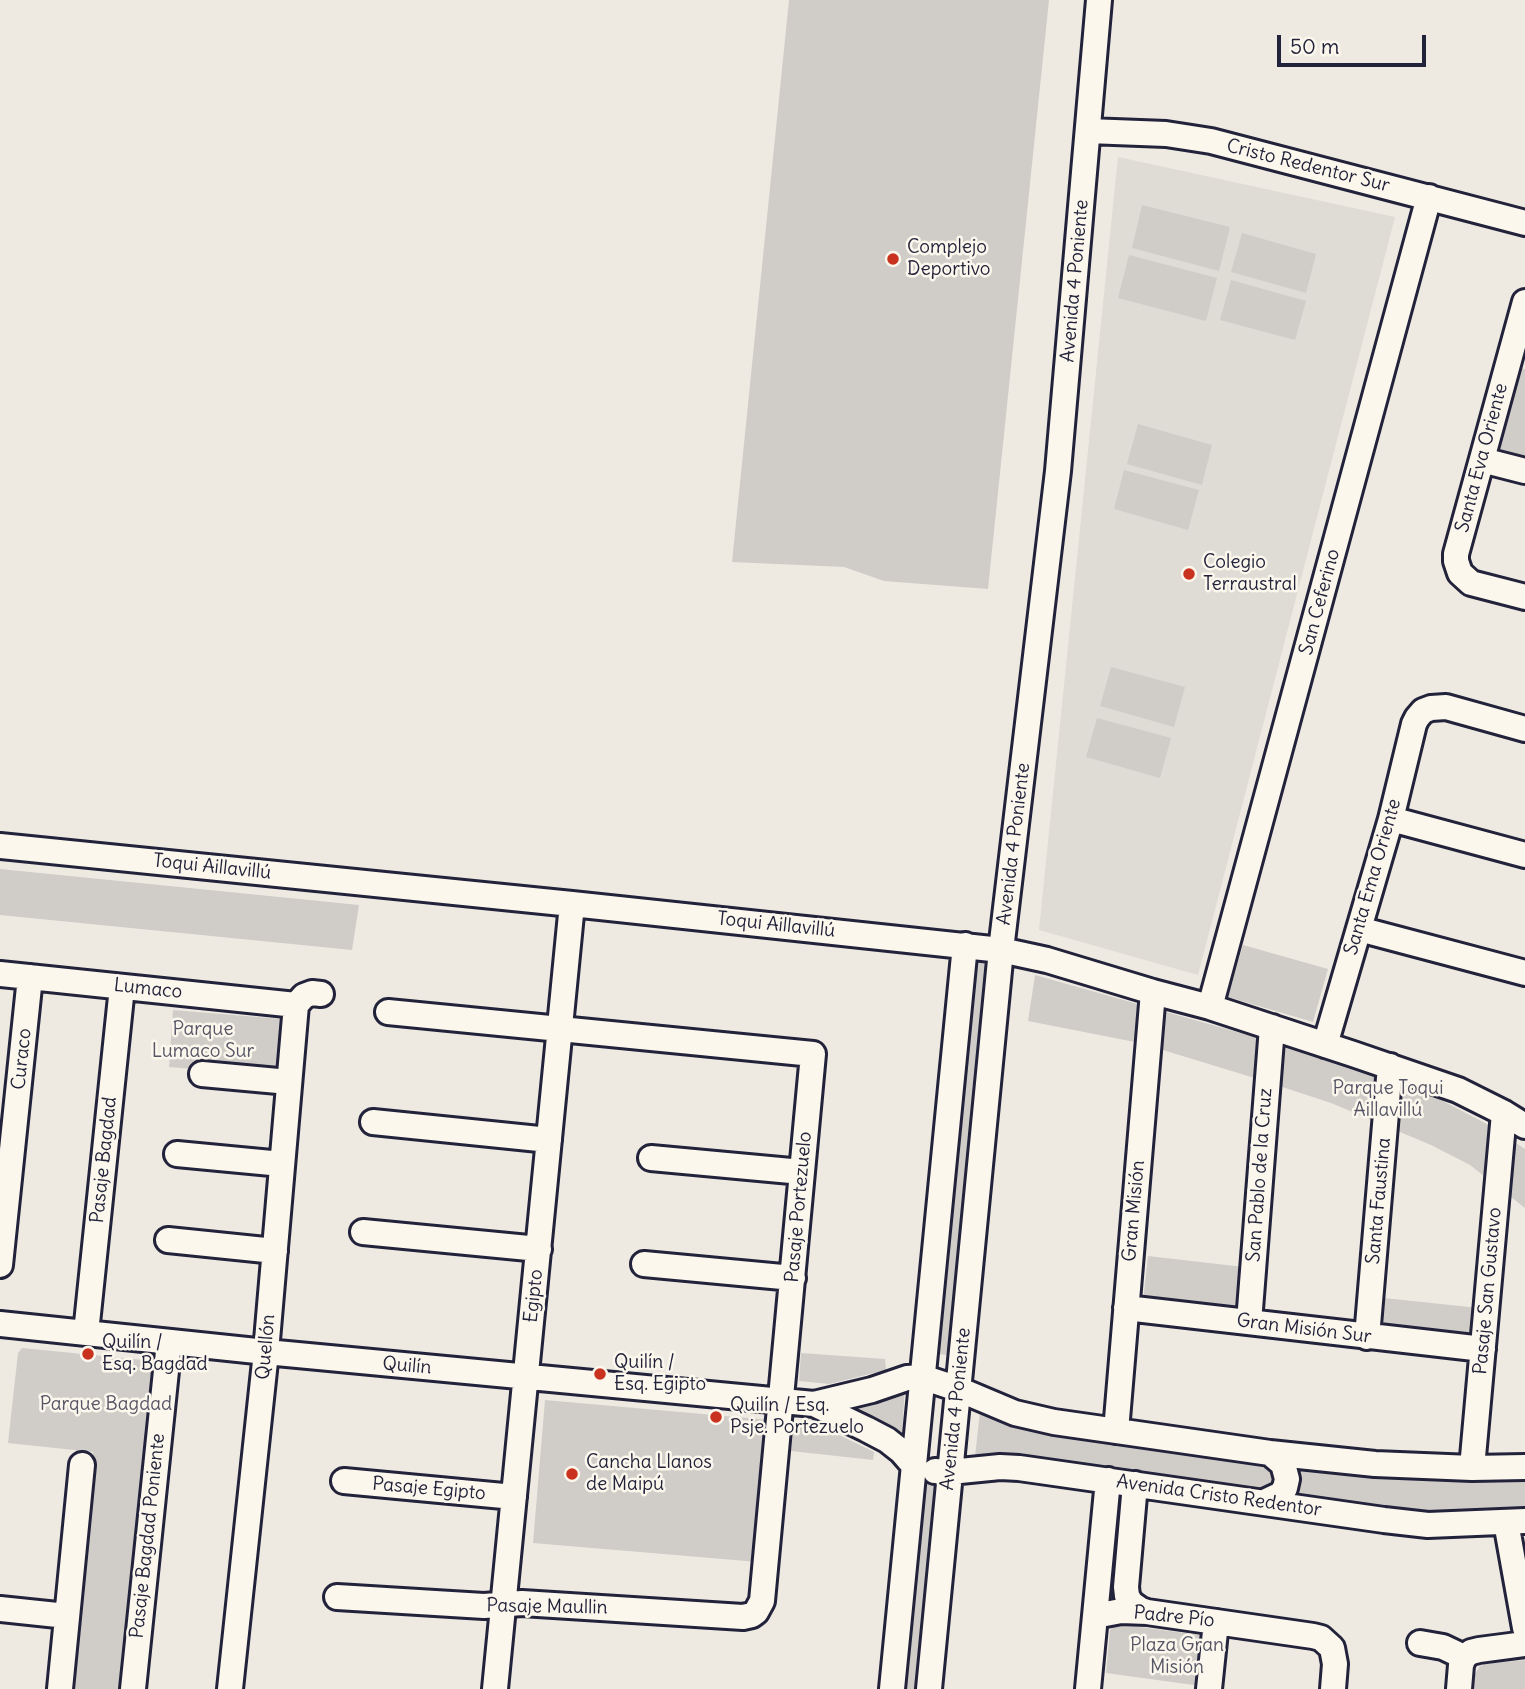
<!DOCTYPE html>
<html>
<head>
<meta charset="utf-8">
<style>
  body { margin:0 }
  #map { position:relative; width:1525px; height:1689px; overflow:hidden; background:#eeeae2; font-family:Delius,sans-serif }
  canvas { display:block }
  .scale { position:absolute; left:1277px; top:35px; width:149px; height:32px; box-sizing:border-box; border:4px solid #22223b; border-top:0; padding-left:9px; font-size:21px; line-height:24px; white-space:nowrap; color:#22223b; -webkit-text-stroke:5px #fbf7ec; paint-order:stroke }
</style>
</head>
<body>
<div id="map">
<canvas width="1525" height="1689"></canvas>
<div class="scale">50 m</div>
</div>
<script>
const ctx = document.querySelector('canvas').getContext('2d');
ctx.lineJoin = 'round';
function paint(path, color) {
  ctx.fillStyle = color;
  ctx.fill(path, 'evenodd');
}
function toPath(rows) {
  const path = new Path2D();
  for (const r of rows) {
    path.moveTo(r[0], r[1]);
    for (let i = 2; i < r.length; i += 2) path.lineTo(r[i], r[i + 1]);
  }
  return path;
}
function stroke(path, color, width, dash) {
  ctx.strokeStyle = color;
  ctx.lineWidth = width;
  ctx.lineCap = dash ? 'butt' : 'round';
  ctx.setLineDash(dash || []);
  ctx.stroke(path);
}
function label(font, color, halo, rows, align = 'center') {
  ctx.font = font + ' Delius,sans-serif';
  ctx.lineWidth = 5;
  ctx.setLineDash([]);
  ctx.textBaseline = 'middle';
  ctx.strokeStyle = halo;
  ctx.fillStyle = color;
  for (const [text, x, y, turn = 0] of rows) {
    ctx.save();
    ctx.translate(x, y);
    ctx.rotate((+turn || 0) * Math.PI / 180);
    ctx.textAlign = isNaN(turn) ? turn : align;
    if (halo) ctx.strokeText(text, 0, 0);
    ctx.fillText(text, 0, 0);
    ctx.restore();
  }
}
paint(toPath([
  [1118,157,1395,217,1198,975,1039,930]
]), '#dfdbd5');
paint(toPath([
  [789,0,1049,0,988,589,884,581,844,567,732,562],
  [1142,205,1230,227,1219,271,1132,248],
  [1242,233,1316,254,1306,293,1231,272],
  [1129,255,1217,278,1206,321,1118,298],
  [1231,280,1306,301,1295,340,1220,320],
  [1520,368,1525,369,1525,459,1499,452],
  [1138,424,1212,445,1202,485,1127,464],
  [1124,470,1199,490,1188,530,1114,509],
  [1111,667,1185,687,1174,727,1100,706],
  [1097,718,1171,738,1160,778,1086,757],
  [0,869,359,905,352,950,0,915],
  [1243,945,1328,969,1313,1022,1228,997],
  [976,956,990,958,952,1355,934,1354],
  [1035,975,1397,1077,1485,1123,1525,1149,1525,1208,1470,1165,1431,1145,1331,1103,1261,1080,1140,1043,1028,1021],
  [173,1010,282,1019,278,1076,169,1067],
  [1148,1256,1244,1267,1239,1312,1143,1301],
  [1384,1298,1479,1308,1475,1342,1380,1332],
  [22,1348,154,1361,159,1369,124,1689,70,1689,93,1452,8,1443,18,1353],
  [801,1353,885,1359,886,1370,829,1384,799,1381],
  [905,1387,902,1432,848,1404],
  [545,1400,770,1420,758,1562,533,1543],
  [980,1412,991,1414,1020,1427,1371,1475,1445,1480,1525,1477,1525,1510,1453,1516,982,1461,975,1456],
  [794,1425,831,1431,874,1452,873,1460,791,1451],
  [922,1476,941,1479,920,1689,902,1689],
  [1117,1624,1200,1635,1207,1642,1201,1686,1106,1673,1110,1630],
  [1525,1660,1525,1689,1473,1689,1475,1674,1480,1666,1484,1664]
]), '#d0cdc9');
const minor = toPath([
  [1088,131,1166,134,1211,141,1525,223],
  [1525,302,1456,554,1456,561,1460,573,1471,583,1525,597],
  [1482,460,1525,471],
  [1391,819,1525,855],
  [0,846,572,904,1001,950,1047,960,1153,992,1210,1007,1353,1054,1458,1090,1504,1113,1525,1126],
  [1359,929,1525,973],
  [0,974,296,1005],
  [296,1005,304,996,312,993,321,994],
  [1210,1007,1429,197],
  [1325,1045,1391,819,1414,724,1417,718,1423,711,1431,708,1446,707,1525,729],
  [202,1074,289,1082],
  [373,1122,549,1140],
  [177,1154,282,1164],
  [651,1158,802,1172],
  [363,1232,539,1249],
  [168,1240,275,1251],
  [644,1264,793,1278],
  [0,1265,30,977],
  [1126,1308,1483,1349],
  [1249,1322,1272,1027],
  [0,1324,266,1352,814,1404,866,1429,887,1440,901,1451,914,1466],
  [86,1333,122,987],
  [1367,1337,1390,1066],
  [814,1404,872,1390,907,1378,922,1377,958,1389,1015,1413,1054,1422,1270,1453,1375,1464,1472,1468,1525,1467],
  [1116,1431,1153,992],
  [1472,1468,1504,1113],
  [935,1471,950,1472,1000,1467,1019,1468,1384,1520,1428,1525,1525,1521],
  [344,1481,514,1497],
  [1135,1484,1126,1587,1127,1596,1131,1603,1141,1610,1147,1612],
  [1264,1502,1281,1494,1285,1488,1287,1479,1283,1464,1270,1453],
  [1506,1522,1525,1628],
  [337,1597,484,1606,522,1603,743,1617,752,1615,756,1612,762,1601,813,1054,388,1012],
  [0,1609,67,1616],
  [1095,1616,1121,1611,1147,1612,1313,1636,1321,1638,1332,1648,1335,1664,1333,1689],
  [1420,1643,1443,1647,1464,1657],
  [1464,1657,1471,1652,1479,1650,1525,1644],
  [60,1689,82,1465],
  [133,1689,169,1342],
  [230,1689,266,1352,296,1005],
  [495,1689,572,904],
  [892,1689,965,945],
  [929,1689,1001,950,1058,471,1099,0],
  [1088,1689,1108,1480],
  [1209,1689,1216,1622],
  [1459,1689,1461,1665,1464,1657]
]);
stroke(minor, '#22223b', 30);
stroke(minor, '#fbf7ec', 24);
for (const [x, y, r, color] of [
  [893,259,7,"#c8321e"],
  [1189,574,7,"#c8321e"],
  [88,1354,7,"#c8321e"],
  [600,1374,7,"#c8321e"],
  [716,1417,7,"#c8321e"],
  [572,1474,7,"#c8321e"]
]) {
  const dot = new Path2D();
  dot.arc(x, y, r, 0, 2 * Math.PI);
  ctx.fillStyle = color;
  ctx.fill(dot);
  stroke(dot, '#fbf7ec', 2.5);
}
label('19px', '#22223b', '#fbf7ec', [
  ["Cristo Redentor Sur",1308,166,14],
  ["Avenida 4 Poniente",1075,281,-85],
  ["Santa Eva Oriente",1482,458,-75],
  ["San Ceferino",1320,602,-75],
  ["Avenida 4 Poniente",1014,844,-83],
  ["Toqui Aillavillú",212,867,6],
  ["Santa Ema Oriente",1373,877,-74],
  ["Toqui Aillavillú",776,925,6],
  ["Lumaco",148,989,6],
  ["Curaco",22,1059,-84],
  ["Pasaje Bagdad",104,1160,-84],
  ["San Pablo de la Cruz",1260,1175,-86],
  ["Santa Faustina",1379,1201,-85],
  ["Pasaje Portezuelo",799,1207,-85],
  ["Gran Misión",1134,1211,-85],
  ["Pasaje San Gustavo",1488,1291,-85],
  ["Egipto",534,1296,-84],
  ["Gran Misión Sur",1304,1329,7],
  ["Quellón",266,1347,-85],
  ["Quilín",407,1366,5],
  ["Avenida 4 Poniente",956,1409,-84],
  ["Pasaje Egipto",429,1489,5],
  ["Avenida Cristo Redentor",1219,1496,8],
  ["Pasaje Bagdad Poniente",148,1536,-84],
  ["Pasaje Maullin",547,1607,1],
  ["Padre Pío",1174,1617,6]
]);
label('19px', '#22223b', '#fbf7ec', [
  ["Complejo",907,248],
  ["Deportivo",907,270],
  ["Colegio",1203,563],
  ["Terraustral",1203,585],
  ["Quilín /",102,1343],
  ["Esq. Bagdad",102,1365],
  ["Quilín /",614,1363],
  ["Esq. Egipto",614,1385],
  ["Quilín / Esq.",730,1406],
  ["Psje. Portezuelo",730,1428],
  ["Cancha Llanos",586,1463],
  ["de Maipú",586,1485]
], 'left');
label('19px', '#565566', '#fbf7ec', [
  ["Parque",203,1030],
  ["Lumaco Sur",203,1052],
  ["Parque Toqui",1388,1089],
  ["Aillavillú",1388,1111],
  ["Parque Bagdad",106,1405],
  ["Plaza Gran",1177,1646],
  ["Misión",1177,1668]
]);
</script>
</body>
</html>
